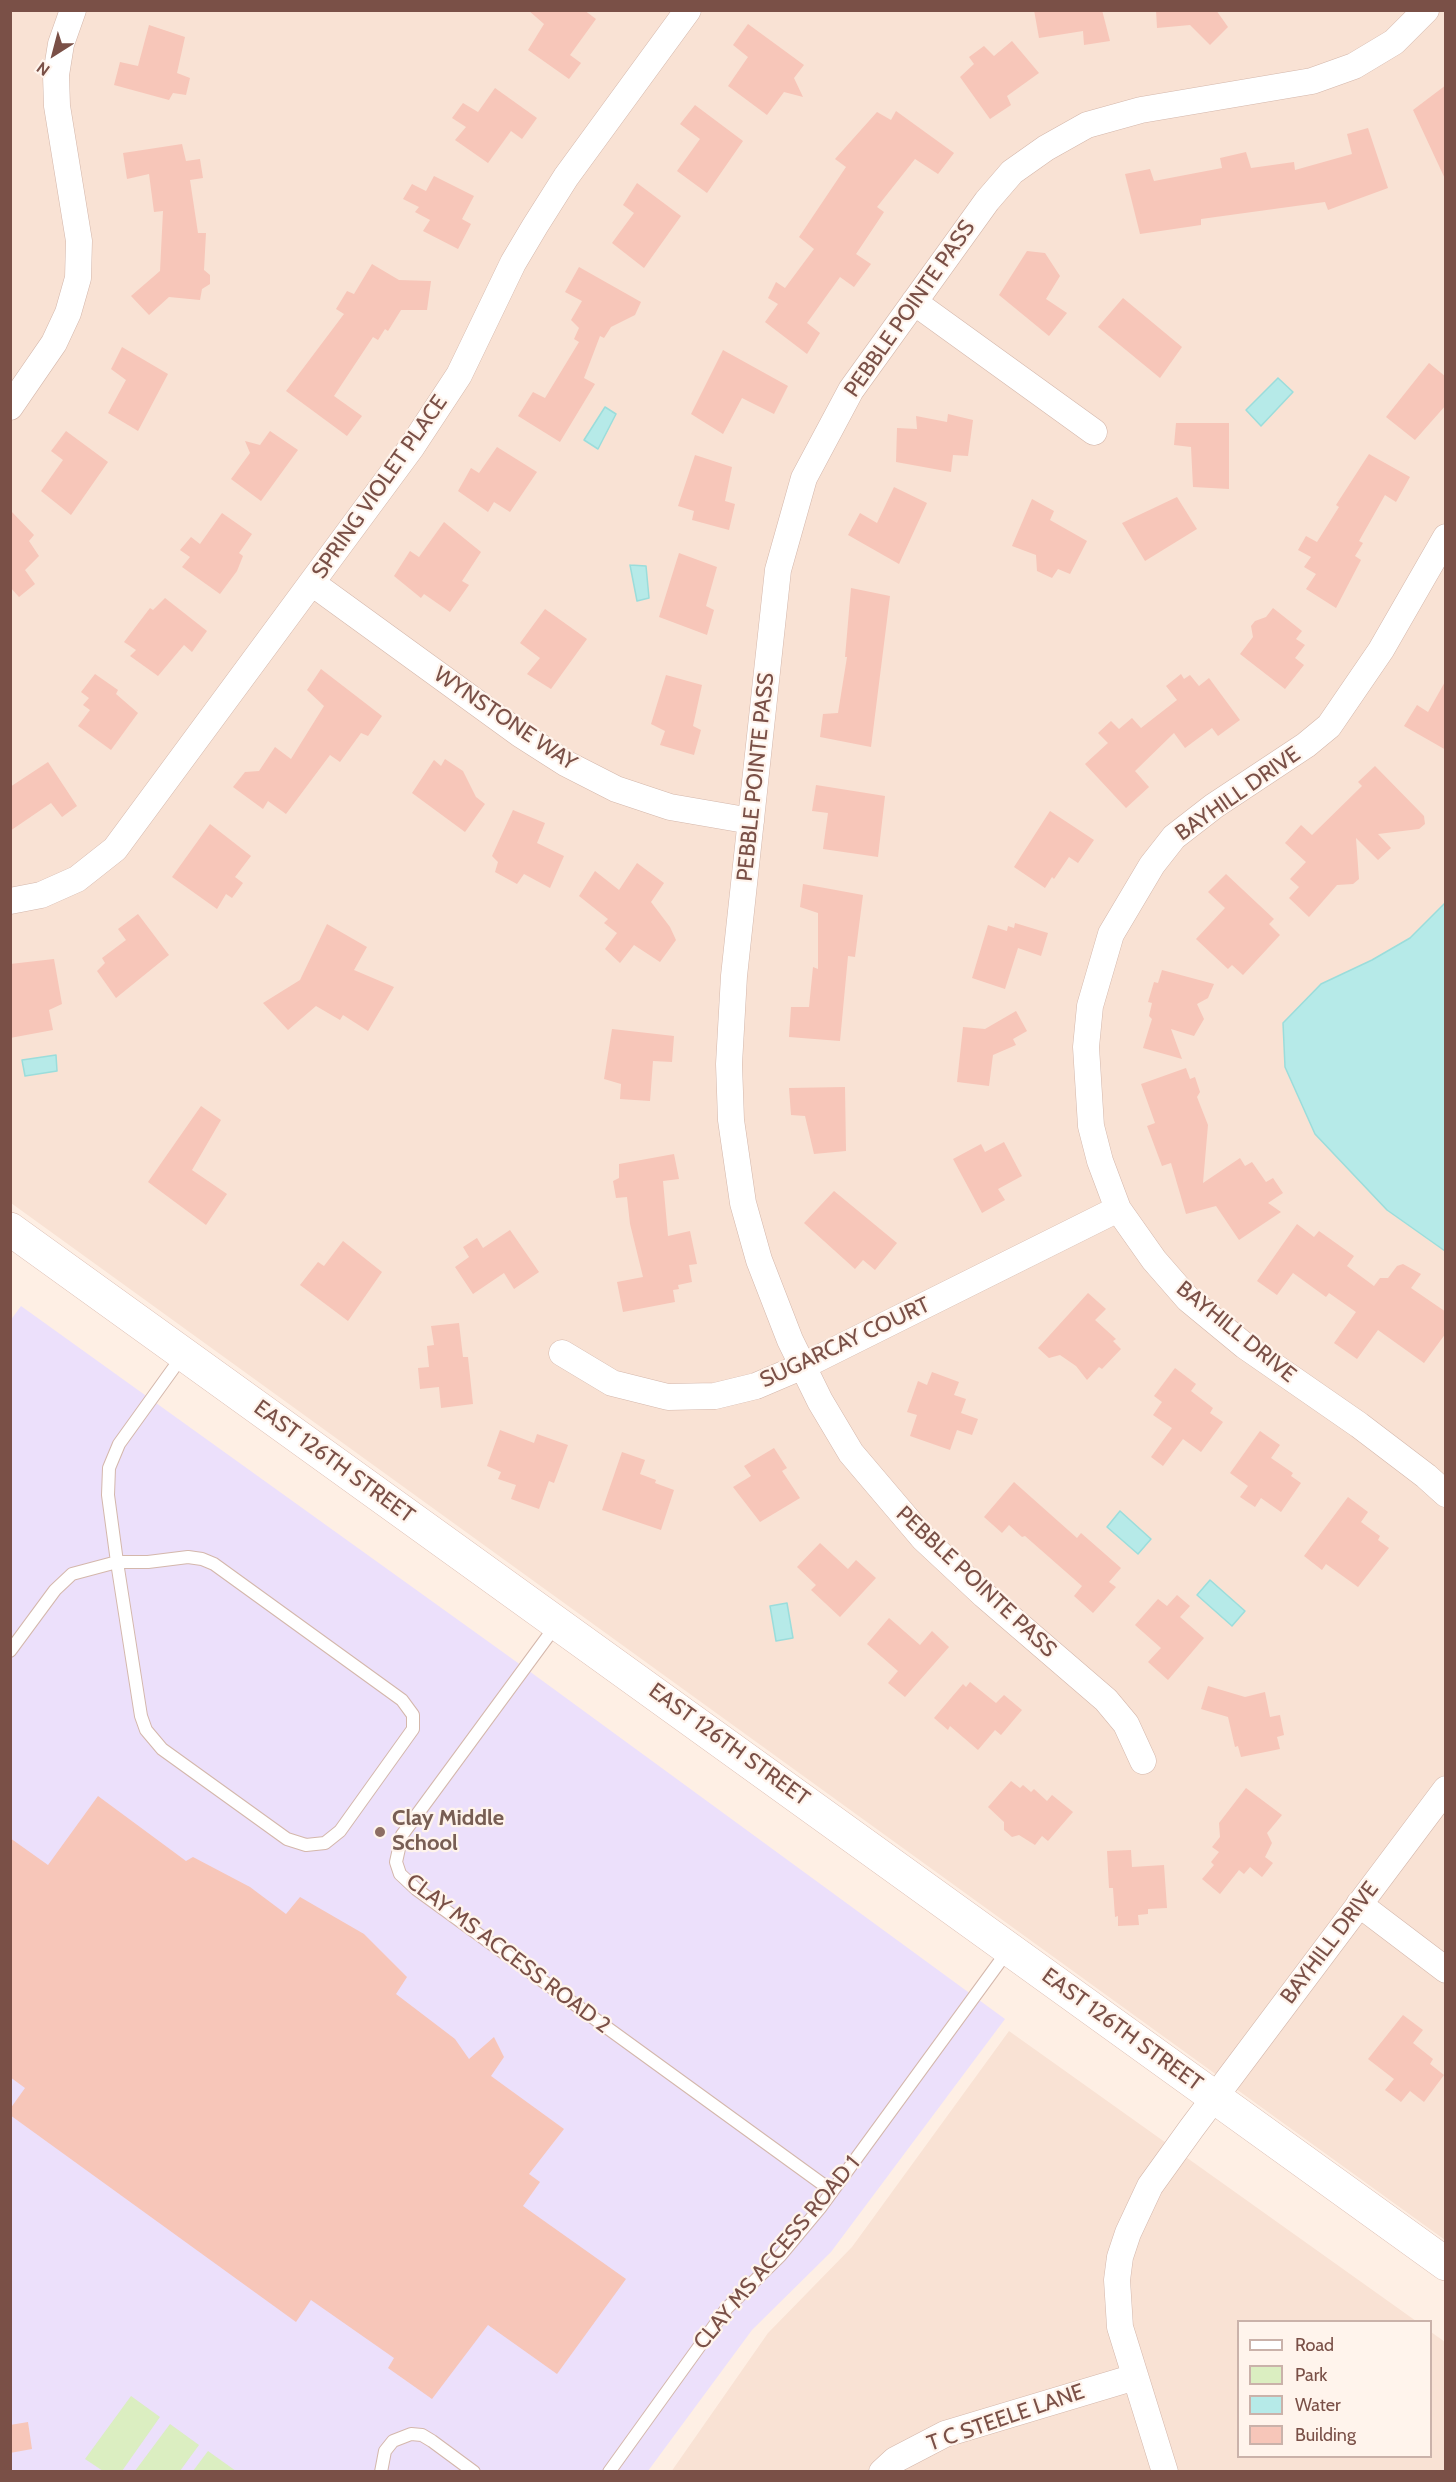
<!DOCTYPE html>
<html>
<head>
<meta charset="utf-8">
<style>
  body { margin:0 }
  #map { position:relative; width:1456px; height:2482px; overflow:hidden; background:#feefe4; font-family:Cabin,sans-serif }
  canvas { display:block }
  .frame { position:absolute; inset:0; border:12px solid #7a5047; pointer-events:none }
  .legend { position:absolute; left:1237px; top:2320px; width:195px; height:138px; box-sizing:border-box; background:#fff4ec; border:2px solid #cab2aa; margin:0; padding:8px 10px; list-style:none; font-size:18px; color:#7a5047 }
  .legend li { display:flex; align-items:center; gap:12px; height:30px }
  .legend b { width:30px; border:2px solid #cab2aa }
  .north { position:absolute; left:24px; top:24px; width:60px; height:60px; -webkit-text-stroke:4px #fff4ec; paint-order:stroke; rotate:216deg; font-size:16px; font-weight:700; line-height:24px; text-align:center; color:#7a5047 }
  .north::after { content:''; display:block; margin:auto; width:21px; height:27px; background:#7a5047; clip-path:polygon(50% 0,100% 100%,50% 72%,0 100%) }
</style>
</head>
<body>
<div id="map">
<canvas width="1456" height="2482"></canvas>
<div class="frame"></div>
<ul class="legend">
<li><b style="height:8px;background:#fff"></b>Road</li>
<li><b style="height:16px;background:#dbeec1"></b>Park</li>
<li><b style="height:16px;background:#b6eae8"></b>Water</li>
<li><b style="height:16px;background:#f7c6b9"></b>Building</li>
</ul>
<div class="north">N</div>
</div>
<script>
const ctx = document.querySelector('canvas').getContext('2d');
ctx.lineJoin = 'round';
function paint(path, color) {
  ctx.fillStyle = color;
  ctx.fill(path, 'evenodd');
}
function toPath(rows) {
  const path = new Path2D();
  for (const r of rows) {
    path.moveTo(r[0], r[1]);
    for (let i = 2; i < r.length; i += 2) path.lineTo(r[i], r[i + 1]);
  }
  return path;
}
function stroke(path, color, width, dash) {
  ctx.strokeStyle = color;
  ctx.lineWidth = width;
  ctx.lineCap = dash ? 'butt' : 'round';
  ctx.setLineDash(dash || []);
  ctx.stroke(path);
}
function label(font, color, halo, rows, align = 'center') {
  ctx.font = font + ' Cabin,sans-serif';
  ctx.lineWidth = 4.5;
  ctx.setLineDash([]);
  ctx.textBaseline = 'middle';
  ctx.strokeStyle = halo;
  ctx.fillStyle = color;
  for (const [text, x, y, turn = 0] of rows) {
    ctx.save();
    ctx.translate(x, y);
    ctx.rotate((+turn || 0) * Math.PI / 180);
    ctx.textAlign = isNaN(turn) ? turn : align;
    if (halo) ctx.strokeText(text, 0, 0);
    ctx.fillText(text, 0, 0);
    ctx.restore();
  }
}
paint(toPath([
  [11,11,1445,11,1445,903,1410,938,1372,960,1387,1210,1445,1251,1445,2240,11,1203],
  [1009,2031,1416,2321,1238,2322,1238,2456,1430,2456,1431,2332,1445,2342,1445,2471,671,2472,768,2333,852,2247]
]), '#f9e2d4');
paint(toPath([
  [21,1306,525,1668,1005,2019,831,2252,752,2330,648,2471,11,2472,10,1321]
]), '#ece0fb');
paint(toPath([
  [131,2396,160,2417,122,2471,103,2471,85,2459],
  [170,2424,199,2445,180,2471,135,2471],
  [208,2451,236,2471,193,2471]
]), '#dbeec1');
const water = toPath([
  [1278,378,1293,392,1261,426,1246,410,1278,378],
  [605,407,616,414,598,449,584,440,605,407],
  [630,565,646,566,649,598,637,601,630,565],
  [1445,903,1445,1251,1387,1210,1315,1134,1285,1067,1283,1023,1321,984,1372,960,1410,938,1445,903],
  [56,1055,57,1071,25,1076,22,1060,56,1055],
  [1120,1511,1151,1539,1138,1554,1107,1527,1120,1511],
  [1210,1580,1245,1611,1232,1626,1197,1595,1210,1580],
  [787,1603,793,1638,776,1641,770,1606,787,1603]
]);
paint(water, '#b6eae8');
stroke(water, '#9bdddb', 1.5);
paint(toPath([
  [528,10,584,10,596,19,570,55,581,63,569,79,528,50,544,24],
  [1034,10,1102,10,1110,41,1084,45,1083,31,1039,38],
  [1156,10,1216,10,1228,27,1210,45,1190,25,1157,28],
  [748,24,804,65,794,78,803,97,784,92,767,115,728,86,748,57,733,45],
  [149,25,185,37,177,73,190,78,186,95,173,93,169,100,114,85,120,62,138,66],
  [1012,41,1039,73,1007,96,1011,105,990,119,960,77,974,64,969,57,984,46,994,56],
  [1446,85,1446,181,1413,110],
  [495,88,537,118,522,139,511,131,488,163,455,140,466,127,452,118,463,103,478,112],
  [695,105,743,141,707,193,677,171,700,139,680,124],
  [896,111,954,153,938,174,915,159,877,207,884,212,856,254,871,264,854,287,840,277,807,323,820,333,807,354,765,322,778,304,768,298,776,282,785,288,814,249,799,237,846,167,835,159,877,112,891,120],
  [1368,128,1388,188,1328,210,1325,202,1201,219,1201,225,1140,234,1125,174,1150,169,1154,181,1222,168,1220,158,1246,152,1251,168,1294,162,1295,170,1352,154,1347,134],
  [182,144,186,161,200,159,203,178,190,180,198,233,206,233,204,270,210,275,210,284,202,289,200,300,169,297,149,315,131,296,160,271,163,211,154,212,149,174,127,179,123,153],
  [434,176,474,196,462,219,471,224,458,249,423,231,430,220,415,212,419,207,403,199,412,184,426,191],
  [637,183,681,216,644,268,612,243,634,213,623,205],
  [1027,251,1045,253,1060,276,1046,299,1067,313,1049,336,999,295],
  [372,264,399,280,431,281,427,310,401,310,388,331,385,329,378,340,373,337,334,396,362,416,347,436,286,391,344,314,336,309,347,291,354,294],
  [579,267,641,302,635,315,611,327,604,338,600,336,584,378,595,384,560,442,518,416,533,392,545,398,579,342,574,339,579,328,571,320,582,301,565,292],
  [1123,298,1182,347,1160,378,1098,327],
  [122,347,168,374,138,431,108,413,126,380,111,369],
  [723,350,788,386,774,414,742,398,723,434,691,414],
  [1429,363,1446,377,1446,405,1415,440,1386,417],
  [948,414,973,420,968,456,953,455,951,472,896,462,897,428,917,429,916,416,947,422],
  [1176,423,1229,423,1229,489,1193,487,1191,447,1174,445],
  [66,431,108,462,71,515,41,491,63,460,51,451],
  [270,431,298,450,261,501,231,479,250,453,245,441,260,445],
  [497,447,537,472,510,512,494,502,488,512,458,491,471,468,479,473],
  [1369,454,1410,477,1396,502,1385,495,1359,541,1363,543,1355,556,1361,560,1336,608,1306,589,1316,574,1304,567,1311,557,1298,550,1306,536,1317,542,1339,507,1336,505],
  [695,455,732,467,725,501,735,504,729,530,692,520,694,511,678,506],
  [894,487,927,503,899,564,848,535,860,513,877,523],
  [1177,497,1197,529,1145,561,1122,523],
  [1032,499,1054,511,1050,520,1087,541,1070,574,1058,569,1052,578,1037,571,1036,555,1012,546],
  [10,510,34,535,29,541,39,556,25,570,35,584,19,597,10,587],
  [222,513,252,534,239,553,243,556,237,571,220,594,182,567,190,557,180,550,191,537,200,544],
  [444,522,481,552,462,581,469,585,450,612,424,594,421,598,394,576,410,551,419,557],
  [679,553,717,567,706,606,714,610,707,635,659,617],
  [851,588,890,596,871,747,820,737,823,714,838,713,847,657,845,657],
  [165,598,207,631,192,652,184,645,158,676,130,656,136,650,124,642,150,608,153,610],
  [1273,608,1302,631,1296,639,1305,645,1295,658,1304,665,1285,689,1240,654,1253,637,1251,626,1255,621,1266,617],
  [545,609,587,639,551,689,527,674,540,658,520,643],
  [321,669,382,716,368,736,361,733,340,762,330,755,286,814,268,801,263,809,233,787,245,772,259,771,275,747,291,759,324,706,307,690],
  [95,674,118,690,116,694,138,713,111,750,78,726,90,710,83,705,89,698,81,692],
  [1181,674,1184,679,1190,675,1199,686,1209,678,1240,720,1218,736,1212,728,1185,748,1174,733,1135,771,1149,787,1126,808,1085,764,1108,743,1098,733,1111,721,1119,729,1132,718,1141,728,1177,700,1166,686],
  [666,675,702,685,693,726,701,730,694,755,660,745,665,731,651,724],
  [1446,680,1446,750,1404,726,1417,705,1428,712],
  [445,759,463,771,476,797,485,804,465,832,412,793,434,760,441,766],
  [48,762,77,806,62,817,51,803,10,831,10,787],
  [1375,766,1424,816,1425,824,1419,829,1378,834,1391,848,1378,860,1356,838,1359,879,1353,884,1337,885,1309,917,1289,898,1299,887,1290,879,1306,862,1285,843,1301,825,1312,835,1362,786,1358,782],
  [816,785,885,796,878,857,823,849,828,813,812,811],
  [513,810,545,823,537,843,564,856,550,888,524,874,517,884,495,872,498,862,492,856],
  [1050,811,1094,840,1078,863,1069,857,1054,879,1052,877,1045,888,1014,867],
  [210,824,251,856,235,877,243,883,232,898,226,894,217,909,172,877],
  [637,863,664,883,651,902,670,927,676,940,660,962,634,945,620,963,605,949,617,933,604,923,608,919,579,896,595,871,619,890],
  [1226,874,1274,919,1269,924,1280,935,1243,975,1232,965,1228,969,1196,939,1225,908,1208,892],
  [803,884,863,895,855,957,848,956,840,1041,789,1037,791,1007,809,1007,813,967,818,969,818,913,800,907],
  [138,914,169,955,116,998,97,971,105,963,102,958,126,940,118,929],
  [1015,923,1048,933,1041,956,1018,948,1005,989,972,978,988,925,1007,931,1008,926,1014,928],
  [327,924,367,947,354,970,394,987,368,1031,343,1015,340,1020,316,1006,288,1030,263,1003,300,980],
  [54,959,62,1004,49,1010,53,1030,10,1038,10,964],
  [1162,970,1214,984,1208,998,1197,1004,1204,1019,1194,1036,1171,1029,1182,1059,1143,1048,1152,1019,1149,1016,1152,1003,1148,1002,1154,982,1158,983],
  [1016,1011,1027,1031,1013,1039,1016,1045,993,1055,989,1086,957,1082,963,1027,985,1029],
  [612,1029,674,1036,672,1062,653,1061,650,1101,620,1099,621,1084,604,1079],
  [1186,1068,1190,1079,1195,1077,1200,1092,1197,1097,1208,1125,1203,1183,1240,1158,1245,1166,1252,1162,1266,1182,1273,1178,1283,1193,1268,1203,1281,1212,1239,1240,1216,1206,1186,1214,1171,1163,1162,1166,1147,1126,1155,1123,1141,1084],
  [845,1087,846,1151,814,1154,805,1116,791,1115,789,1088],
  [201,1106,221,1120,192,1170,227,1194,206,1225,148,1182],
  [1004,1142,1022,1176,998,1189,1005,1200,982,1213,953,1159,981,1144,985,1152],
  [674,1154,679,1179,663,1181,668,1236,690,1231,697,1264,689,1265,692,1282,678,1285,679,1289,673,1290,675,1302,623,1312,617,1282,643,1277,630,1224,627,1197,616,1198,613,1181,619,1178,619,1164],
  [834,1191,897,1243,875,1270,863,1260,855,1269,804,1223],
  [1297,1224,1314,1237,1319,1231,1354,1256,1347,1266,1374,1286,1380,1278,1388,1278,1397,1266,1403,1264,1421,1274,1411,1288,1446,1312,1446,1333,1424,1363,1378,1330,1357,1359,1334,1343,1356,1312,1329,1293,1326,1297,1293,1273,1277,1295,1257,1281],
  [510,1230,539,1272,514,1289,504,1273,473,1294,455,1267,469,1257,463,1247,477,1238,483,1248],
  [343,1241,382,1272,348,1321,300,1285,318,1262,324,1266],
  [1088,1293,1106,1309,1095,1320,1116,1339,1113,1341,1121,1349,1102,1369,1099,1367,1087,1380,1076,1366,1060,1355,1049,1358,1038,1348],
  [459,1323,463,1357,468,1357,473,1404,441,1408,439,1387,420,1389,418,1368,429,1367,427,1346,434,1345,431,1326],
  [1175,1368,1196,1384,1191,1391,1213,1408,1210,1413,1223,1422,1201,1452,1183,1439,1163,1466,1151,1457,1172,1428,1153,1415,1162,1402,1154,1396],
  [932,1372,959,1382,954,1395,966,1399,961,1413,978,1419,972,1435,957,1430,950,1450,910,1436,917,1415,907,1412,918,1381,927,1385],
  [500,1430,534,1443,537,1434,568,1445,554,1483,549,1481,539,1509,511,1499,516,1485,498,1479,501,1472,487,1466],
  [1260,1431,1280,1445,1271,1458,1293,1473,1291,1476,1301,1483,1281,1512,1261,1498,1255,1507,1240,1497,1248,1486,1230,1473],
  [774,1448,787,1468,782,1471,800,1498,760,1522,733,1487,751,1476,744,1466],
  [622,1452,645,1460,640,1474,656,1480,655,1483,674,1490,661,1530,602,1510],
  [1014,1482,1077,1538,1081,1533,1121,1568,1109,1582,1116,1587,1093,1613,1074,1596,1082,1586,1025,1536,1022,1537,1009,1525,1002,1533,984,1517],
  [1348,1497,1368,1512,1361,1522,1380,1536,1378,1540,1389,1548,1358,1587,1326,1564,1322,1570,1304,1556],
  [820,1543,848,1569,856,1560,876,1578,840,1617,811,1590,816,1585,797,1567],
  [1177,1595,1190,1606,1180,1617,1204,1638,1168,1680,1148,1662,1161,1648,1135,1625,1158,1599,1167,1606],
  [889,1618,920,1645,932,1631,949,1647,905,1697,888,1683,898,1671,867,1644],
  [970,1682,996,1703,1004,1695,1022,1710,1001,1735,995,1730,978,1750,950,1726,948,1730,934,1718,963,1684,966,1687],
  [1208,1686,1245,1697,1265,1692,1270,1717,1280,1715,1284,1735,1277,1737,1280,1749,1241,1757,1238,1746,1235,1747,1228,1717,1201,1709],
  [1011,1781,1020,1788,1023,1785,1031,1792,1034,1789,1047,1801,1052,1795,1073,1812,1048,1841,1042,1836,1035,1845,1019,1835,1012,1837,1004,1830,1004,1822,988,1807],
  [1246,1788,1282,1815,1267,1833,1272,1843,1265,1857,1273,1863,1262,1877,1250,1867,1244,1874,1239,1870,1220,1894,1202,1879,1214,1865,1211,1862,1219,1852,1212,1847,1220,1837,1219,1823],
  [98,1796,186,1861,193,1857,250,1887,286,1914,300,1897,364,1934,407,1977,396,1994,455,2039,469,2059,494,2037,504,2057,491,2076,564,2129,529,2174,540,2182,523,2206,626,2279,557,2374,488,2325,432,2399,388,2368,394,2358,311,2300,296,2322,10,2115,10,2109,25,2088,10,2077,10,1838,48,1865],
  [1131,1850,1132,1867,1164,1865,1167,1908,1148,1909,1148,1914,1138,1915,1139,1925,1118,1926,1118,1916,1115,1917,1113,1888,1109,1888,1107,1851],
  [1403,2015,1423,2030,1413,2043,1433,2059,1430,2064,1444,2075,1424,2102,1410,2091,1401,2102,1385,2090,1394,2079,1368,2059],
  [28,2422,32,2449,10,2453,10,2425]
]), '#f7c6b9');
const lane = toPath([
  [557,1624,402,1835,396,1862,400,1874,416,1889,832,2191],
  [10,1651,55,1590,72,1574,117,1562,148,1562,188,1557,202,1559,214,1564,402,1700,413,1715,413,1729,340,1831,325,1843,306,1845,287,1839,162,1749,146,1730,141,1716,117,1562,108,1495,109,1468,119,1444,183,1355],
  [381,2472,385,2451,393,2441,411,2434,422,2435,432,2441,474,2472],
  [609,2472,727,2308,780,2256,820,2208,1009,1949]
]);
const street = toPath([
  [914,302,1094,432],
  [10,407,54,343,68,313,78,278,79,241,57,106,56,75,61,44,73,10],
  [1446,537,1381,650,1329,726,1306,745,1214,806,1174,837,1152,865,1111,934,1090,1006,1086,1047,1091,1126,1100,1161,1118,1209,1154,1260,1188,1299,1245,1346,1359,1425,1426,1476,1446,1494],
  [312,583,520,734,567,764,616,789,670,807,751,821],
  [10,901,41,895,77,879,115,849,411,448,459,375,513,263,535,226,566,177,688,10],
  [562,1353,612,1383,668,1397,715,1396,756,1386,803,1366,1118,1209],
  [1143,1761,1126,1724,1106,1700,984,1595,924,1539,851,1453,820,1401,790,1340,759,1260,743,1203,731,1120,729,1064,734,976,778,570,804,478,851,390,987,201,1012,172,1046,148,1087,125,1141,110,1312,81,1354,66,1394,42,1426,10],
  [1359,1904,1446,1970],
  [882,2472,895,2460,945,2434,1135,2377],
  [1165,2472,1120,2327,1117,2280,1120,2257,1128,2233,1150,2186,1191,2129,1446,1789]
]);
const secondary = toPath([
  [10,1229,1446,2264]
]);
stroke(lane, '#d4b7ab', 14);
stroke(street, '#d4b7ab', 27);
stroke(secondary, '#d7b5a9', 34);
stroke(lane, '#fff', 12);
stroke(street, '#fff', 26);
stroke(secondary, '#fff', 33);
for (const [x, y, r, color] of [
  [380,1832,6,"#8d6e63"]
]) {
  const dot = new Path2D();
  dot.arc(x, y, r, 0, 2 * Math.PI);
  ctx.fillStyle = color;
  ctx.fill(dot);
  stroke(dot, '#fff4ec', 2);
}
label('22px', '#7a5047', '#fff4ec', [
  ["PEBBLE POINTE PASS",910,309,-55],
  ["SPRING VIOLET PLACE",380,487,-55],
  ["WYNSTONE WAY",505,719,34],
  ["PEBBLE POINTE PASS",756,777,-84],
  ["BAYHILL DRIVE",1238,794,-35],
  ["BAYHILL DRIVE",1236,1332,39],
  ["SUGARCAY COURT",845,1343,-25],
  ["EAST 126TH STREET",334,1462,36],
  ["PEBBLE POINTE PASS",976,1582,43],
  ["EAST 126TH STREET",729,1745,36],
  ["BAYHILL DRIVE",1330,1943,-53],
  ["CLAY MS ACCESS ROAD 2",508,1954,37],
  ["EAST 126TH STREET",1122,2030,36],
  ["CLAY MS ACCESS ROAD 1",777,2253,-50],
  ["T C STEELE LANE",1006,2418,-19]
]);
label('bold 22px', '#785e54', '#fff4ec', [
  ["Clay Middle",392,1819],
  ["School",392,1844]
], 'left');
</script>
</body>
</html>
